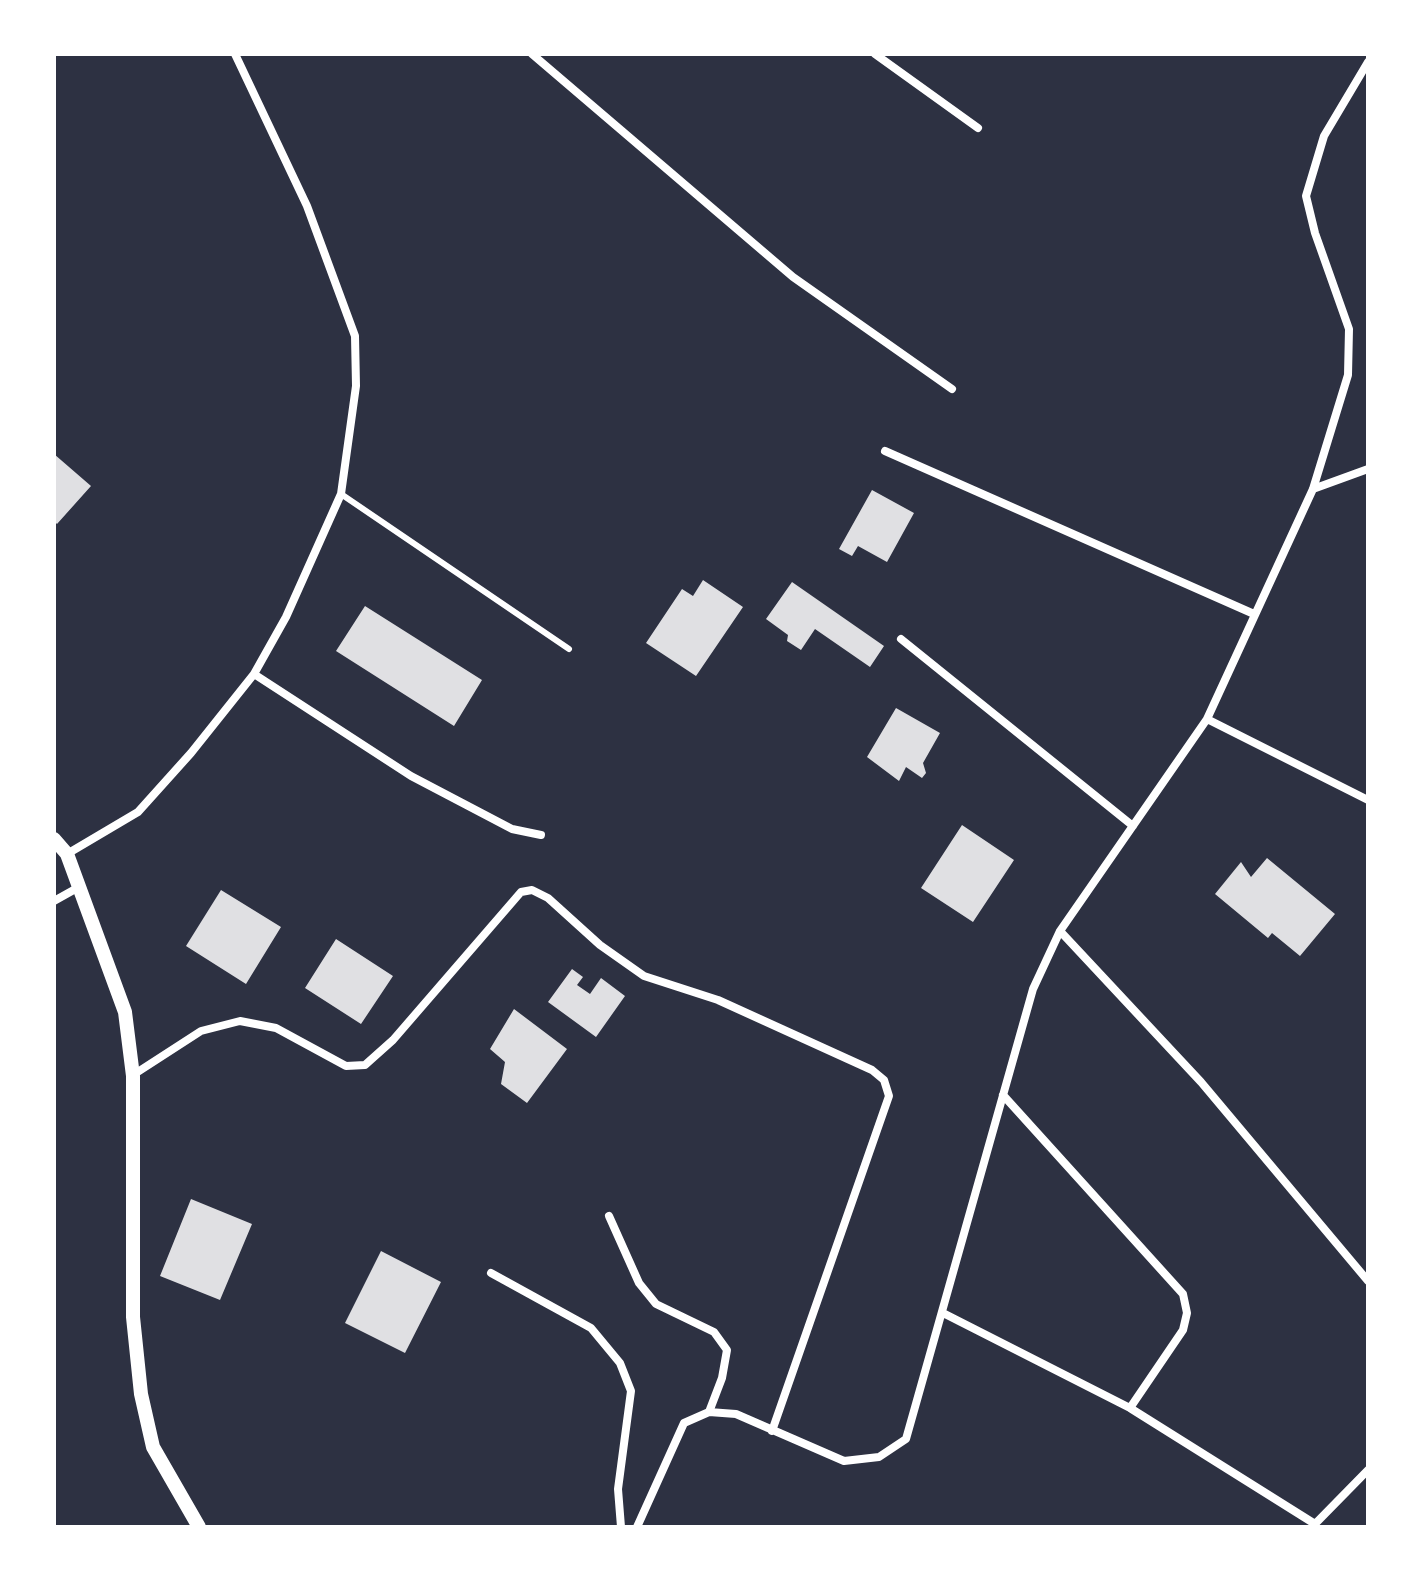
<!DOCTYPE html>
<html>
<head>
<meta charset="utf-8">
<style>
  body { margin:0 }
  #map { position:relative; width:1422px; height:1581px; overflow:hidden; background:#2d3142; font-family:"Sofia Sans Condensed",sans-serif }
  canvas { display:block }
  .frame { position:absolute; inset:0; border:56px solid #fff; pointer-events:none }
</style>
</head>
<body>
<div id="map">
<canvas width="1422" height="1581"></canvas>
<div class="frame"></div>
</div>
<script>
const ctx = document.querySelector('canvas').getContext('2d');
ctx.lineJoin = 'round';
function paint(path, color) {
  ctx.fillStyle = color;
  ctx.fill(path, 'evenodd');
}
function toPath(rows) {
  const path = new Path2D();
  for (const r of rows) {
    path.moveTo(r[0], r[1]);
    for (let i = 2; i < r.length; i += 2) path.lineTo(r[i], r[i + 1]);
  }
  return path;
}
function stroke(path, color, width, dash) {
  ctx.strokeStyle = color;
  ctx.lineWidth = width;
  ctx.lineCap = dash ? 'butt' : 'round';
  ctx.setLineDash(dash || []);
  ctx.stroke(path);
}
paint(toPath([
  [54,454,91,486,57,524,54,521],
  [872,490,914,513,887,562,858,546,852,556,839,549],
  [703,580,743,607,696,676,646,643,682,589,693,596],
  [792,582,884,646,870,667,815,629,801,650,787,641,788,635,766,619],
  [365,606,482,680,454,726,336,651],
  [896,708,940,733,923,763,926,773,922,778,906,767,899,781,867,757],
  [962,825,1014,860,973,922,921,888],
  [1267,858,1335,914,1300,956,1272,933,1268,938,1215,894,1241,862,1251,877],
  [221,890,281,927,246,984,186,946],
  [336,939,393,976,361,1024,305,988],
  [572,969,583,977,577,985,590,994,601,978,625,996,596,1037,548,1002],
  [514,1009,567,1049,527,1103,501,1084,505,1062,490,1049],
  [191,1199,252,1224,220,1300,160,1276],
  [381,1251,441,1282,405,1353,345,1323]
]), '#e0e0e3');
stroke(toPath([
  [341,494,569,649]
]), '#fff', 6);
stroke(toPath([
  [532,54,793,277,952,389],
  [875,54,978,128],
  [885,451,1254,614],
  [1313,489,1368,469],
  [901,639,1133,826],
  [254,674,411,776,512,829,541,835],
  [1207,719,1368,800],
  [67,854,138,812,191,753,254,674,286,617,341,494,356,386,355,336,307,206,235,54],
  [54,901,79,887],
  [1060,931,1201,1082,1368,1281],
  [133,1075,201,1031,240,1021,276,1028,346,1066,365,1065,393,1040,521,892,532,890,548,898,600,945,644,976,718,1000,872,1070,884,1080,889,1096,772,1431],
  [1003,1095,1183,1294,1187,1313,1183,1330,1130,1408],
  [609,1216,639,1283,656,1304,714,1332,727,1350,722,1378,709,1412],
  [491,1273,591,1328,620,1363,631,1391,618,1489,621,1527],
  [943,1313,1130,1408,1315,1524,1368,1470],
  [637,1527,684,1423,709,1412,736,1414,844,1461,879,1457,906,1439,1033,989,1060,931,1207,719,1313,489,1348,375,1349,329,1315,233,1306,196,1324,136,1368,62]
]), '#fff', 8);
stroke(toPath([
  [54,839,67,854,125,1012,133,1076,133,1317,141,1394,153,1447,199,1527]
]), '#fff', 14);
</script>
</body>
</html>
